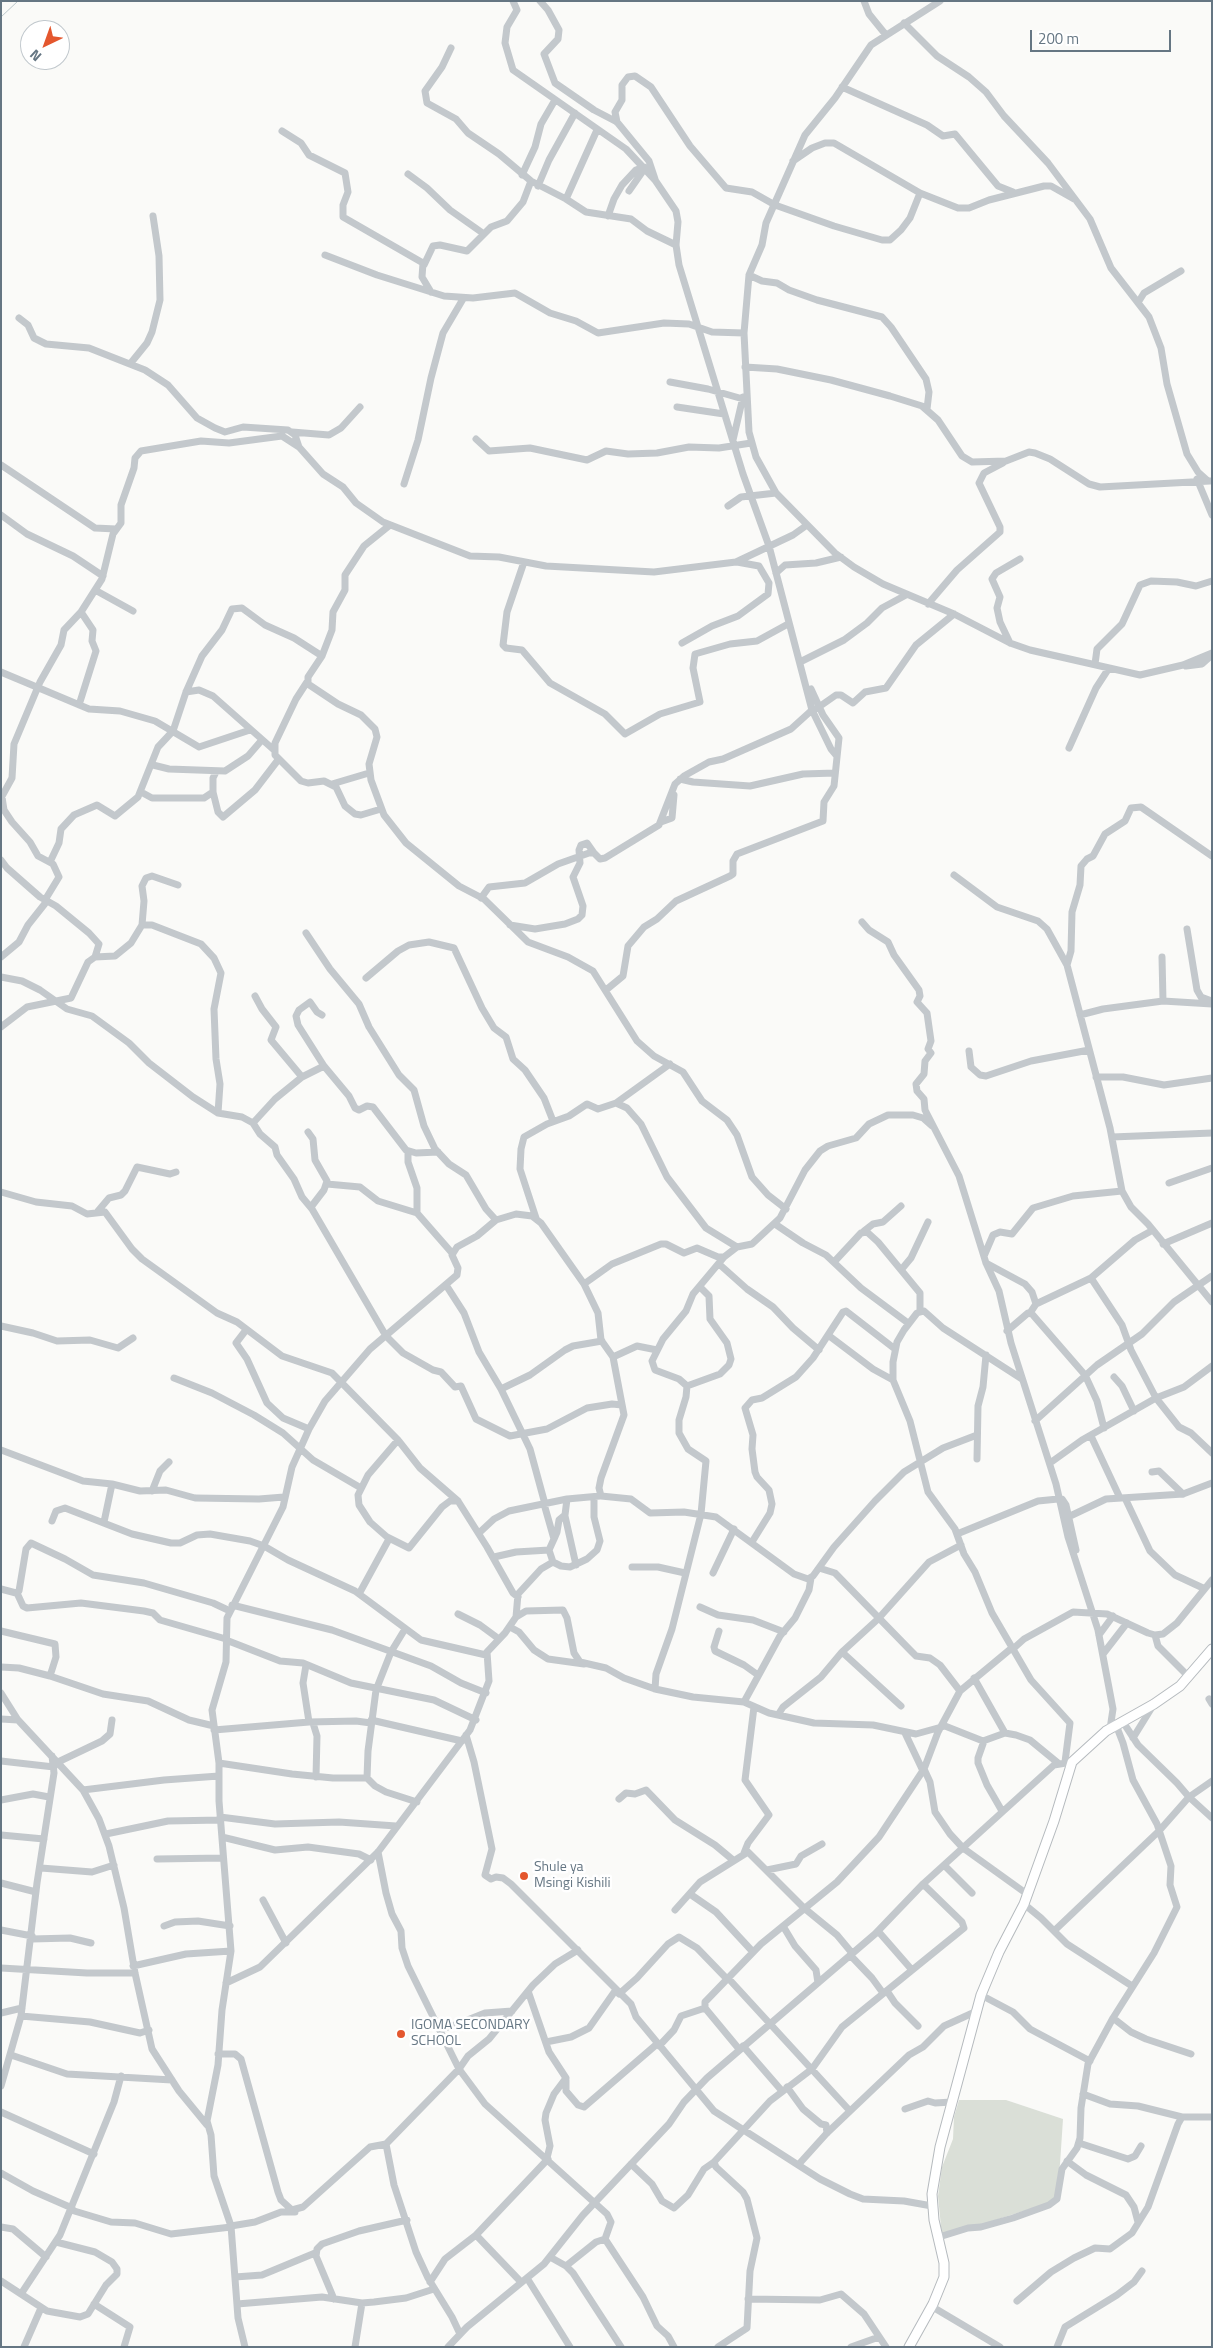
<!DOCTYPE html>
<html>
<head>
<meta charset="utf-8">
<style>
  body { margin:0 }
  #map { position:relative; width:1213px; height:2348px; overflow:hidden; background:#fafaf8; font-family:"Titillium Web",sans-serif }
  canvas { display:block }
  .frame { position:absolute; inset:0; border:2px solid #657683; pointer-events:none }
  .north { position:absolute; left:20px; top:20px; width:50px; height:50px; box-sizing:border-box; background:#fff; border:1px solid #c1c8cd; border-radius:50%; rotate:222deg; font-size:14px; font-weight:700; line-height:20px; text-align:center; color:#657683 }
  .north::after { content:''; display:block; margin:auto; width:18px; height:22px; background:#e4572e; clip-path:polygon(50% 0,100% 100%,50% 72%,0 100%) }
  .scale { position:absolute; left:1030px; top:30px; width:141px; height:22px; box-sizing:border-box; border:2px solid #657683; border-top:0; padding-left:6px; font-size:15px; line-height:18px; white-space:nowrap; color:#657683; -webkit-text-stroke:4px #fff; paint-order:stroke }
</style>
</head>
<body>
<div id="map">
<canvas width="1213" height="2348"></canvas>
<div class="frame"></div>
<div class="north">N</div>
<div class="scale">200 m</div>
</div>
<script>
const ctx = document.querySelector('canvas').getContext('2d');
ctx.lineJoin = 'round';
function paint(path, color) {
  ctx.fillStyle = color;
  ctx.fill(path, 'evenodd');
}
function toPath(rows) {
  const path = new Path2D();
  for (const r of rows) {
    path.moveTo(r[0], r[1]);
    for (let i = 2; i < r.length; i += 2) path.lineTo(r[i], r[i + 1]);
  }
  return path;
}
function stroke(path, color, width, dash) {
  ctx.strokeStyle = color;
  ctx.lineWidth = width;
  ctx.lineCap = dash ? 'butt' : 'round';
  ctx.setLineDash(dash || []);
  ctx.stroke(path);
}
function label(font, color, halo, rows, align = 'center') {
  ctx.font = font + ' "Titillium Web",sans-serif';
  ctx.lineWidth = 5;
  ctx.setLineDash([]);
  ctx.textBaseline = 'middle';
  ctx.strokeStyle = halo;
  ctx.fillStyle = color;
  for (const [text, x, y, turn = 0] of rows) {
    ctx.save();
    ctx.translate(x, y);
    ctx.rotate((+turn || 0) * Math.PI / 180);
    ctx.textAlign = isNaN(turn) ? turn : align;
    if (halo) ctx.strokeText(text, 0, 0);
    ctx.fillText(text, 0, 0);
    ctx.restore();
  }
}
paint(toPath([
  [959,2100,1006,2100,1063,2119,1060,2164,1055,2201,942,2237,938,2196,942,2167,953,2139,954,2117]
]), '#dadfd7');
stroke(toPath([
  [1,17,18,1]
]), '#bbc7cb', 1);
const major = toPath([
  [909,2347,933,2304,944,2277,944,2263,934,2220,932,2194,940,2147,981,1995,999,1952,1024,1904,1054,1821,1072,1762,1106,1731,1154,1704,1180,1686,1212,1649]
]);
stroke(major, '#b5babe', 11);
stroke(toPath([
  [540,1,548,10,559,30,558,39,544,54,555,83,594,110,617,122,649,161,655,179],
  [864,1,869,14,886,35],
  [940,1,871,45,835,98,805,135,766,223,762,245,749,275,744,333,749,432,756,457,776,493,835,553,854,567,883,584,954,614,1010,643,1030,650,1140,675,1183,665,1212,653],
  [904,23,937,56,969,77,986,92,1004,116,1048,163,1090,219,1111,268,1149,317,1161,348,1167,384,1187,454,1198,472,1208,481],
  [451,48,442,67,425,91,427,103,456,119,468,133,499,154,531,181,566,199,586,212,631,219,647,231,676,245],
  [842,87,927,125,943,136,955,134,998,186,1013,192],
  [617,122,615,112,622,100,622,85,628,77,635,76,651,87,690,146,726,188,752,192,775,205,834,226,882,240,890,240,901,230,910,218,920,193],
  [282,131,301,143,309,155,345,173,348,192,343,205,343,217,423,263,422,277,431,292],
  [793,161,812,148,825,143,834,143,920,193,958,208,969,208,989,200,1044,186,1051,186,1074,199],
  [408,174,427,188,450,210,484,234],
  [522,175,535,147,541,124,555,100],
  [538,186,549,160,575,113],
  [629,191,645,168],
  [566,199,597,130],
  [608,216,614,199,622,185,636,170,644,167],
  [325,255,377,275,444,296,473,298,515,293,550,313,576,321,598,333,664,323,689,324,712,332,744,333],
  [424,265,433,246,440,245,467,251,491,227,507,221,523,202,531,181],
  [749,275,762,281,777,283,789,290,817,300,882,317,891,327,926,379,929,392,927,409],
  [1139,301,1144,293,1181,271],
  [19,318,28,325,34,338,46,344,89,348,145,370,168,385,197,418,215,428,225,432,243,427,288,430,295,435,299,447],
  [130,364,147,343,152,332,160,300,159,256,153,216],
  [745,367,777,369,831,380,890,396,922,406,938,420,962,456,972,462,1006,461,1029,452,1035,453,1050,459,1089,484,1100,487,1210,481],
  [670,382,708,389,743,399],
  [677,407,724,414],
  [292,432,329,435,341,428,360,407],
  [476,439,489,451,530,448,587,460,606,451,628,454,657,453,689,447,719,448,751,443],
  [733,440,743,397],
  [1,465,95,528,116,529],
  [1197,479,1212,515],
  [404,484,418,440,431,378,443,333,463,299],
  [728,506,741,497,776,493],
  [1,515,27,534,73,556,103,576],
  [390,525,364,546,345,575,345,590,333,612,332,630,322,656,308,677,308,684,338,704,361,715,375,729,377,737,369,764,371,780,384,815,406,843,459,886,484,899,528,942,568,957,593,971,637,1041,654,1056,683,1072,702,1101,727,1120,737,1135,752,1177,768,1195,786,1209],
  [524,562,507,612,503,645,506,648,522,650,550,683,605,714,625,734,660,714,700,702,693,668,695,654,730,644,757,641,788,624],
  [776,573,785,565,816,563,841,557],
  [95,590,133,611],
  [928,604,957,570,1000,532,1000,527,979,483,984,473,1003,463],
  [682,643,712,626,738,616,768,594,769,583,759,566,737,562],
  [1010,643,1000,622,997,608,1000,597,992,579,996,573,1020,559],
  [800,662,844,640,867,623,882,608,906,595],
  [1095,664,1097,649,1122,624,1140,585,1151,581,1177,582,1196,586,1212,581],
  [1186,666,1202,664,1212,655],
  [1,672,89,709,120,711,155,721,199,747,250,730],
  [307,682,296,699,275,743,275,755,301,781,308,783,324,781,336,787,345,806,355,814,361,815,381,809],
  [186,692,199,690,213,696,274,750],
  [79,705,96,651,92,641,93,630,81,612],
  [816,709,836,695,841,695,853,703,865,692,886,688,916,645,954,614],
  [812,710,831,749,836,755],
  [1069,748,1096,688,1109,668],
  [153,765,169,769,225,771,248,756,261,741],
  [216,772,213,778,213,792,218,812,223,817,255,790,278,760],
  [680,779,693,782,750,786,803,774,835,773],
  [332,784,369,773],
  [141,792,152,798,204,798,213,792],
  [2,797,4,810,12,822,30,842,38,856,53,864,59,877,45,900],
  [1,798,12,778,14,744,40,682,61,645,64,630,81,612,102,579,113,534,121,523,121,505,134,468,135,458,141,451,201,441,229,443,282,436,299,447,323,474,343,487,356,503,383,522,470,556,499,557,546,566,654,572,736,562,793,535,807,525],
  [661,822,672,818,674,795],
  [1,860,7,868,40,897,56,906,89,933,99,944,95,957],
  [50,862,59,843,61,829,74,815,97,805,115,816,138,797,158,747,173,731,186,692,202,656,222,630,232,609,242,608,265,625,294,638,322,656],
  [954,875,997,907,1038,921,1047,929,1067,965,1110,1128,1122,1191,1131,1207,1148,1224,1212,1302],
  [481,898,489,887,525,883,558,864,589,853,594,853,600,859,605,858,659,825,675,784,684,776,709,762,723,759,791,729,812,710,769,546,743,474,679,265,676,245,678,222,676,211,655,180,626,149,513,70,505,43,507,27,517,10,513,1],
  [862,922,869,930,888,942,894,955,919,990,920,996,917,1002,927,1013,931,1041,928,1049,931,1053,925,1061,924,1074,916,1084,917,1091,924,1099,925,1110,959,1176,986,1263,999,1291,1011,1343,1056,1484,1068,1537,1098,1630,1113,1709,1110,1729],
  [142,925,152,925,201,944,214,958,221,973,214,1009,216,1059,220,1084,218,1113],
  [510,925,535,929,565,924,578,919,582,915,583,906,573,877,580,863,579,850,581,845,587,843,594,853],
  [1187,929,1197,990,1201,997,1212,1001],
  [306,933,330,969,359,1004,369,1027,399,1075,414,1090,424,1126,435,1149,449,1164,466,1175,486,1209,496,1220],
  [1,957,19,942,28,925,47,901],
  [1162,957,1163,1001],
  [1067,965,1071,951,1072,912,1080,885,1081,866,1087,859,1093,856,1105,834,1125,821,1131,808,1141,807,1212,856],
  [1,977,22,981,40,990,67,1009,92,1016,129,1043,149,1063,193,1097,218,1113,242,1117,253,1123,260,1134,275,1147,277,1155,294,1179,302,1197,312,1209,386,1336,403,1353,433,1370,441,1372,455,1387,461,1386,476,1419,510,1436,547,1429,587,1408,612,1404,622,1405],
  [366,978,398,951,409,945,429,942,454,948,482,1008,494,1028,506,1037,513,1059,525,1070,544,1098,553,1121],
  [606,990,623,976,628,946,644,927,657,919,676,901,730,876,733,874,733,861,737,854,823,821,824,802,834,786,839,738,823,715,811,689],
  [255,996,262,1009,276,1027,271,1040,302,1077],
  [322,1015,317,1012,310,1002,299,1010,296,1016,298,1025,324,1066],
  [1080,1015,1103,1009,1163,1001,1212,1004],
  [1,1027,27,1007,71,998,88,962,95,957,115,956,131,943,142,925,144,901,142,886,146,878,152,876,178,885],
  [969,1051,971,1067,980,1075,986,1076,1031,1061,1089,1050],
  [1096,1077,1123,1077,1164,1085,1212,1078],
  [616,1103,670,1064],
  [253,1123,275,1099,302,1077,324,1066,349,1096,355,1108,359,1110,367,1106,373,1107,406,1150,416,1153,438,1152],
  [308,1132,313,1139,315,1160,327,1181,324,1190,311,1207],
  [1112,1137,1212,1133],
  [408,1151,408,1162,417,1188,417,1213],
  [1169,1183,1212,1168],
  [327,1184,360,1187,378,1201,417,1213,452,1253],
  [1,1192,36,1202,72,1206,87,1214,105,1212,132,1249,142,1259,217,1313,237,1322,282,1356,332,1373,398,1440,420,1468,458,1501,487,1547,513,1593,518,1597],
  [98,1211,109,1198,121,1195,125,1191,137,1167,170,1174,176,1172],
  [536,1218,520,1169,521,1149,524,1137,547,1124,569,1116,587,1104,598,1109,616,1103,627,1108,641,1124,667,1177,706,1228,737,1247],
  [775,1224,803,1243,826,1255,861,1288,908,1323],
  [864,1231,873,1224,883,1222,901,1206],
  [1163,1244,1212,1223],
  [984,1256,993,1235,1000,1232,1012,1234,1033,1208,1073,1196,1122,1191],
  [834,1262,861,1233,867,1232,878,1242,920,1293,920,1311],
  [986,1263,1025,1284,1032,1292,1036,1304,1030,1313],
  [719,1264,747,1289,773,1307,793,1328,819,1350],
  [901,1270,911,1258,928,1222],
  [1091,1278,1122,1325,1131,1350,1156,1398,1179,1427,1191,1433,1212,1453],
  [584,1284,612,1264,661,1244,666,1244,684,1253,697,1248,718,1257,724,1257,737,1247,752,1244,780,1218,805,1170,820,1151,828,1146,856,1138,869,1124,888,1115,913,1115,923,1118,932,1126],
  [446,1285,464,1313,479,1352,501,1389,530,1449,545,1504],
  [1036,1304,1091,1278,1135,1240,1153,1230],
  [1,1326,33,1333,57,1341,90,1340,118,1348,133,1338],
  [246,1330,236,1343,247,1359,267,1403,283,1418,309,1429],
  [1007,1331,1028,1313,1032,1314,1085,1375,1097,1401,1104,1428],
  [613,1357,637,1346,657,1350],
  [1114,1377,1122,1386,1134,1411],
  [174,1378,212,1393,254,1415,283,1433,313,1460,361,1488],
  [1022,1379,943,1328,924,1311,917,1313,904,1330,897,1342,893,1362,893,1380,910,1421,928,1492,955,1529,964,1554,975,1572,992,1613,1031,1680,1070,1723,1065,1762],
  [893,1380,873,1369,828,1335,843,1312,846,1311,895,1349],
  [687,1386,720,1374,729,1365,731,1359,727,1343,710,1319,709,1296,700,1287],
  [501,1389,530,1375,565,1350,573,1346,602,1341],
  [1035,1421,1097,1365,1142,1334,1174,1302,1212,1276],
  [1091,1436,1120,1498],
  [398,1440,368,1475,358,1495,359,1505,370,1522,387,1537,409,1548,442,1507,450,1501,458,1501],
  [1,1450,83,1481,112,1484,140,1491,166,1490,195,1498,259,1499,284,1497],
  [977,1459,978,1406,983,1387,986,1355],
  [1050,1463,1082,1440,1156,1398,1184,1387,1212,1366],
  [1152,1472,1159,1471,1183,1494],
  [152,1491,160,1471,169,1462],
  [1125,1498,1150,1551,1175,1575,1203,1588],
  [565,1516,576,1565],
  [1066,1518,1106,1499,1183,1494,1212,1483],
  [52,1521,56,1511,65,1508,132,1534,171,1543,180,1543,197,1535,210,1534,250,1541,264,1546,288,1560,355,1591,421,1640,486,1655],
  [104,1522,112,1484],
  [479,1533,494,1519,509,1511,567,1499,600,1496],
  [957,1534,1038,1501,1058,1499,1062,1499,1066,1505,1076,1550],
  [554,1539,557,1532,559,1520,565,1515,567,1499],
  [752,1542,770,1513,772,1504,769,1490,757,1477,755,1472,752,1449,753,1435,745,1408,752,1400,762,1398,796,1377,813,1358,828,1335],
  [494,1557,516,1552,549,1550],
  [553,1562,561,1566,570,1567,587,1559,597,1550,600,1541,594,1517,594,1497],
  [632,1567,658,1567,685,1573],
  [819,1568,835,1573,911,1651,916,1656,930,1658,940,1665,960,1691],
  [713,1573,734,1529],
  [1,1589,16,1593,19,1591,26,1549,31,1543,65,1559,93,1575,144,1583,213,1603,230,1611],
  [17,1593,23,1606,27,1608,81,1603,144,1611,153,1613,160,1620,226,1639],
  [359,1594,389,1539],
  [232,1605,332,1630,431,1666,461,1683,486,1693],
  [700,1607,718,1615,753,1620,784,1632],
  [458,1614,480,1625,499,1639],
  [516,1617,518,1594,541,1569,553,1562,549,1550,554,1539,544,1504],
  [510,1627,519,1632,534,1650,548,1659,584,1664],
  [405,1629,391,1652,376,1690,368,1751,367,1778,375,1786,386,1792,417,1802],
  [1,1631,55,1644,56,1657,50,1676],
  [719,1631,714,1647,715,1651,744,1665,758,1675],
  [1099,1635,1113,1616],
  [1155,1635,1158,1646,1189,1677],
  [226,1640,280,1661,303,1663,351,1683,434,1700,476,1720],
  [1014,1648,1024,1639,1073,1612,1107,1614,1148,1633,1155,1635,1163,1634,1177,1623,1212,1580],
  [842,1652,901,1706],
  [1103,1654,1127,1623],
  [306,1665,303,1683,309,1722],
  [1,1667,19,1668,50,1676,103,1694,148,1701,189,1720,214,1726],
  [974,1678,1005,1733],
  [655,1689,656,1674,672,1629,701,1514,706,1461,688,1449,679,1433,679,1420,686,1397,687,1386,679,1379,655,1370,652,1361,663,1339,686,1311,693,1294,724,1257],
  [1,1693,18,1720,83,1790,99,1819,109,1846,124,1908,135,1973,152,2049,179,2091,207,2125],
  [1209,1699,1212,1704],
  [744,1702,780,1636,795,1618,809,1590,811,1578],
  [778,1715,783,1707,821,1677,842,1652,878,1619,929,1562,961,1545],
  [1,1719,18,1720],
  [371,1720,462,1741],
  [1123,1722,1138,1745,1177,1783,1189,1797,1212,1818],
  [313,1723,317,1736,316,1777],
  [214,1730,309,1722,356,1721,371,1723],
  [905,1733,923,1771],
  [466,1735,474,1762,492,1849,485,1875,491,1879,496,1877,503,1878,511,1884,631,2004,636,2017,714,2111,820,2179,850,2194,863,2199,904,2201,932,2206],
  [1133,1738,1154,1704],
  [984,1741,978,1758,978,1763,987,1785,1002,1811],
  [1,1761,54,1767],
  [58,1762,102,1741,110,1734,112,1720],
  [219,1763,292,1774,333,1778,367,1778],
  [924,1769,930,1782,935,1812,950,1834,963,1848,1027,1894],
  [83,1790,164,1780,219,1776],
  [619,1799,626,1793,635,1794,646,1790,675,1820,715,1845,733,1860],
  [1,1800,33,1794,49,1797],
  [220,1817,275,1824,339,1822,396,1826],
  [106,1834,168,1821,220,1820],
  [1,1835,44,1839],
  [222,1837,275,1850,308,1847,359,1854,371,1860],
  [378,1852,386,1893,392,1914,401,1931,402,1948,408,1966,459,2069,485,2104,607,2214,611,2222,605,2239],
  [744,1853,748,1843,769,1815,745,1780,754,1707],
  [157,1859,223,1858],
  [944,1865,972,1893],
  [41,1868,92,1872,114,1865],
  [767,1870,796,1864,801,1856,822,1844],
  [1,1883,36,1892],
  [690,1894,716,1912,753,1952],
  [263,1900,286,1943],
  [1024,1904,1041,1918,1067,1944,1132,1986],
  [675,1910,700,1882,748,1852,804,1908,837,1935,852,1953],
  [164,1926,175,1922,198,1921,230,1926],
  [783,1926,795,1946,816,1970,818,1983],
  [1,1930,32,1936],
  [878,1931,912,1970],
  [1054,1931,1159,1831,1189,1797,1212,1781],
  [32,1939,70,1938,91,1943],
  [850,1955,872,1978,883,1993],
  [133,1966,186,1954,231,1951],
  [1,1968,87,1973,135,1973],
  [728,1978,850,2111],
  [226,1983,260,1967,378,1852,470,1730,489,1681,487,1652,505,1633,516,1617,526,1611,563,1610,567,1618,574,1653,580,1662,606,1668,624,1678,655,1689,693,1697,744,1702,769,1713,814,1723,873,1725,916,1734,945,1726,983,1741,1005,1733,1016,1735,1030,1740,1058,1763],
  [528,1991,549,2052,566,2078,554,2094,546,2113,545,2120,550,2146,547,2158],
  [887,1991,895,2003,918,2026],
  [619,1994,637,1978,668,1944,679,1937,697,1948,727,1979],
  [981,1995,1013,2012,1030,2029,1090,2061],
  [1,2013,22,2008],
  [21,2016,90,2022,140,2033,149,2030],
  [1113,2018,1131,2032,1146,2039,1191,2054],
  [440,2029,455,2025,485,2013,512,2011],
  [546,2042,571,2037,589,2028,615,1991],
  [659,2046,674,2030,681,2016,705,2008],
  [743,2046,782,2091],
  [739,2049,705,2008,705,2002,761,1944,837,1882,879,1837,924,1769,938,1732,960,1691,1013,1647],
  [218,2054,235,2054,241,2059,278,2192,281,2200,292,2210,303,2207,370,2147,386,2144],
  [11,2055,67,2074,172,2080],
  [566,2080,566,2091,578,2105,584,2107,657,2044],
  [1,2086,21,2016,37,1883,54,1773,52,1756],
  [787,2087,803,2109,821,2124,826,2125,827,2133],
  [1083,2094,1110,2104,1138,2106,1182,2117,1212,2117],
  [905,2109,928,2101,935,2103,952,2102],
  [1,2112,94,2154],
  [1079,2143,1128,2159,1135,2156,1141,2146],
  [1067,2161,1086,2175,1126,2195,1134,2207,1138,2222],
  [631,2164,652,2184,662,2201,674,2208,688,2195,704,2169,714,2162],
  [799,2164,827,2133,909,2055,923,2047,944,2026,977,2011],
  [1,2173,33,2191,72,2208],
  [71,2210,111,2222,135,2223,171,2234,231,2227],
  [231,2226,255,2222,281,2212,295,2212],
  [1,2227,13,2229,46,2257],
  [939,2237,968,2228,981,2227,1013,2218,1049,2205,1057,2199,1062,2169,1077,2148,1080,2138,1081,2108,1088,2064,1113,2018,1154,1953,1177,1907,1170,1885,1171,1866,1157,1824,1133,1780,1123,1743,1116,1725],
  [550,2257,566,2266,573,2273,621,2347],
  [566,2266,596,2242,605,2239,643,2297,657,2326,668,2336,674,2347],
  [235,2277,262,2275,315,2253],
  [527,2278,570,2347],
  [1,2281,47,2311,80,2317,88,2314,106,2285,117,2274,117,2269,112,2262,95,2252,56,2242],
  [430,2282,445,2259,476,2235],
  [521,2282,476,2235,548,2159],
  [21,2294,60,2235,114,2102,121,2076],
  [334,2299,316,2256,317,2249,322,2244,359,2231,407,2220],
  [748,2299,820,2300,841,2294,864,2314,886,2347],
  [1017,2301,1051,2272,1074,2258,1095,2248,1110,2249,1132,2233,1148,2207,1178,2124,1182,2117],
  [94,2304,130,2327,124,2347],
  [237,2304,322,2297,362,2303,374,2302,406,2298,434,2289],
  [931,2306,1000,2347],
  [460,2334,452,2317,428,2278,416,2252,394,2185,386,2144,459,2069,468,2056,489,2039,533,1985,555,1964,578,1950],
  [24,2347,41,2308],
  [245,2347,238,2318,231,2226,214,2176,211,2135,207,2121,218,2065,222,2010,231,1951,219,1801,219,1763,212,1710,226,1662,227,1618,283,1507,292,1467,309,1429,325,1401,370,1349,457,1275,458,1268,452,1255,457,1247,477,1236,496,1220,516,1214,532,1216,541,1223,584,1284,598,1313,601,1340,613,1357,624,1415,601,1478,599,1488,601,1496,631,1499,650,1513,684,1512,716,1517,794,1574,808,1579,813,1576,834,1547,875,1501,904,1472,943,1448,977,1435],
  [355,2347,362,2303],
  [448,2347,467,2327,544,2264,583,2215,669,2124,684,2102,707,2078,875,1934,923,1884,1054,1765,1072,1762],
  [718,2347,747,2328,750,2271,757,2238,747,2199,743,2192,716,2167,714,2162,770,2101,812,2069,842,2027,964,1928,962,1922,923,1884],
  [851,2347,879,2337],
  [1057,2347,1065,2327,1117,2295,1134,2282,1142,2271]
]), '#c3c8cc', 7);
stroke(major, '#fff', 9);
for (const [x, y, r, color] of [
  [524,1876,5,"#e4572e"],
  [401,2034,5,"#e4572e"]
]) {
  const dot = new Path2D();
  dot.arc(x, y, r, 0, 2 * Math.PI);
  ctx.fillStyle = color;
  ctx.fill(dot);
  stroke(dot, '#fff', 2);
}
label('14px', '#657683', '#fff', [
  ["Shule ya",534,1868],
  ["Msingi Kishili",534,1884],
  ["IGOMA SECONDARY",411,2026],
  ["SCHOOL",411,2042]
], 'left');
</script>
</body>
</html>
